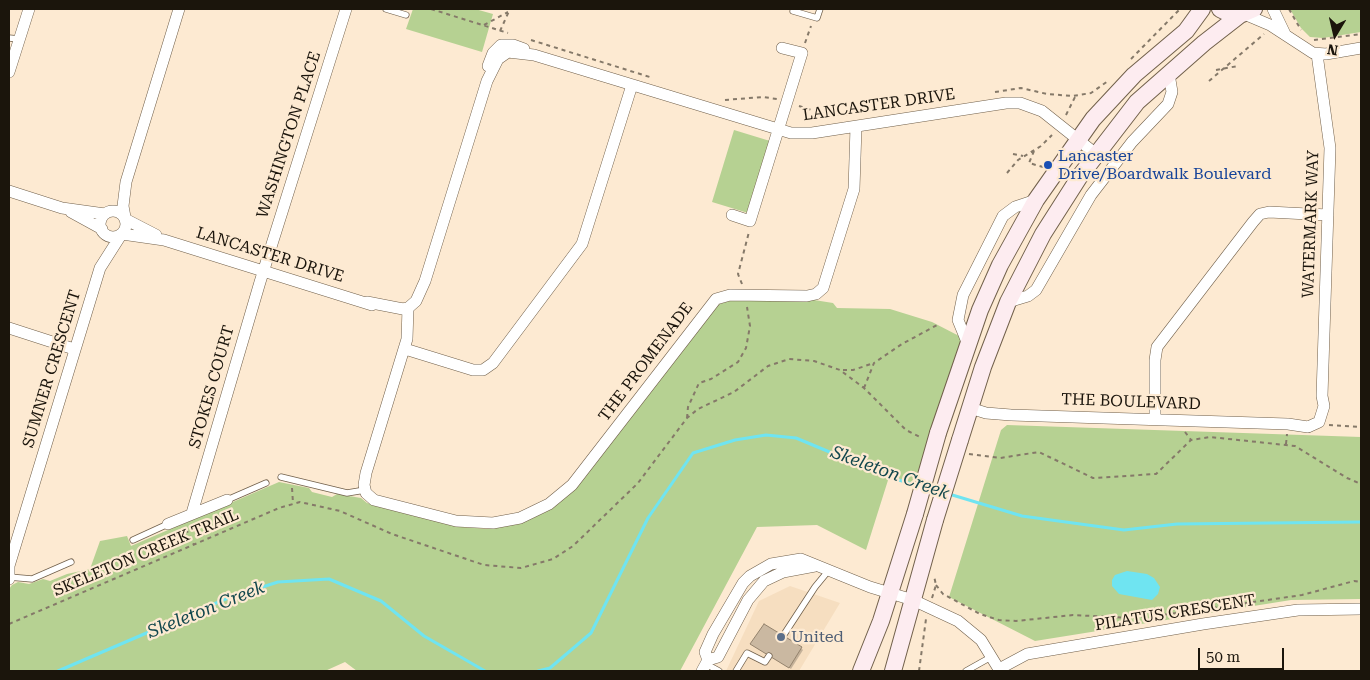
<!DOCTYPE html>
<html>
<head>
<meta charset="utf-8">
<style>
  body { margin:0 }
  #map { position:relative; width:1370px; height:680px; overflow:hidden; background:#fdead2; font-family:"Roboto Serif",serif }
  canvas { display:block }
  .frame { position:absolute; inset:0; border:10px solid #1b150c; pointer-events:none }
  .north { position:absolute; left:1310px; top:10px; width:50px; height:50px; -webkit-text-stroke:4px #fdead2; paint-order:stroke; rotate:189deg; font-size:14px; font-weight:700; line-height:20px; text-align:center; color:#1b150c }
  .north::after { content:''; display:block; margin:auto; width:18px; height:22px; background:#1b150c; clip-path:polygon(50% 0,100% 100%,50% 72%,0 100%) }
  .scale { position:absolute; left:1198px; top:648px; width:86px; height:22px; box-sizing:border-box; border:2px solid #1b150c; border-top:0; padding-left:6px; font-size:15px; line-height:18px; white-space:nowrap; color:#1b150c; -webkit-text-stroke:4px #fdead2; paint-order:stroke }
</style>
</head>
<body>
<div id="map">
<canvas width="1370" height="680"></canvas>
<div class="frame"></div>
<div class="north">N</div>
<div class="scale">50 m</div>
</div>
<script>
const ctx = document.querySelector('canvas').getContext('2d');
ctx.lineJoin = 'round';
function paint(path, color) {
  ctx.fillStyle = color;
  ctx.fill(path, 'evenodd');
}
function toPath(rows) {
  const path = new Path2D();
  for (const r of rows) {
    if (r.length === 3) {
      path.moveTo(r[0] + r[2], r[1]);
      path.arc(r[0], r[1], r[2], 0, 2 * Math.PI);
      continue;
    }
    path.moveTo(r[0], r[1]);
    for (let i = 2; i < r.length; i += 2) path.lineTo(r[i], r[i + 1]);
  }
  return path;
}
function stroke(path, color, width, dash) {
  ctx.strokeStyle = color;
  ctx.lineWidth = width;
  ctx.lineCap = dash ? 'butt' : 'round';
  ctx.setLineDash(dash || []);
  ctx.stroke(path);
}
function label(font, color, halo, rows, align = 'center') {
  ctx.font = font + ' "Roboto Serif",serif';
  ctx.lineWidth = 4.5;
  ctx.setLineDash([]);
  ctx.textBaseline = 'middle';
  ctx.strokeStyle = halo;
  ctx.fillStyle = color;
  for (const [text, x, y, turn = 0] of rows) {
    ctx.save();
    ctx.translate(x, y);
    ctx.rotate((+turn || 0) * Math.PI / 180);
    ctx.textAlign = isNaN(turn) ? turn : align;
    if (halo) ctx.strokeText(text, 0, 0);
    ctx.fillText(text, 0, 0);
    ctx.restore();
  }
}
paint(toPath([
  [790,586,840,603,799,671,726,671,759,601]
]), '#f6dec0');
paint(toPath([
  [413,9,475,9,493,14,482,52,406,29],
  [1290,9,1361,9,1361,32,1323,38,1310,37,1301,28],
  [734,130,770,141,748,213,712,202],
  [733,300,814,300,833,303,837,308,890,309,932,322,963,338,916,485,889,477,866,550,817,525,757,527,680,671,357,671,345,662,325,671,9,671,9,589,12,585,18,582,29,584,43,579,50,581,67,574,90,569,100,541,127,536,131,546,279,482,309,488,312,492,332,497,337,494,361,498,367,503,462,527,487,529,503,526,545,512,719,304],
  [1007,425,1361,437,1361,599,1291,600,1035,641,949,597,1001,430]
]), '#b6d192');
paint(toPath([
  [1127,571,1147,574,1154,578,1160,587,1158,594,1152,600,1119,594,1112,586,1112,580,1115,575]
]), '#6fe4f1');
paint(toPath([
  [753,645,801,648,803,650,791,669]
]), '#0003');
stroke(toPath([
  [949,494,1022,516,1124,530,1177,524,1361,522],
  [58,671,228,598,278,582,329,579,381,601,424,636,485,671],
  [538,671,550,668,591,633,648,518,693,453,735,440,766,435,796,438,892,478,919,486]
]), '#6fe4f1', 3);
const building = toPath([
  [764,624,802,647,789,668,750,644,764,624]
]);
paint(building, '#cab8a1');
stroke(building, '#94836d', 1);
const service = toPath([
  [386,9,406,15],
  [793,11,817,18,820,9],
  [9,38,19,39],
  [281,477,347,493,365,490],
  [227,500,266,483],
  [133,540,168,524],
  [9,577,32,579,71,562],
  [783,636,815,587,829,570],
  [706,664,719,671],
  [736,671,747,653,765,662,769,656],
  [966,671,991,657]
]);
const minor = toPath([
  [1273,9,1285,34],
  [1244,14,1270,25,1313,53,1326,54,1361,48],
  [1317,54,1330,148,1322,396,1324,406,1319,422],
  [488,66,493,53,501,45,513,45,524,49],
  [9,72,29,9],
  [9,191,62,208,105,214],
  [113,224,13],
  [71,212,102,229],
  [732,215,750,221,802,53,782,48],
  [125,217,123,206,126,182,179,9],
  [125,219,156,235],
  [122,234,164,240,372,305],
  [367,302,403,309,408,308,416,301,425,281,487,81,498,59,508,52,534,55,791,133,812,133,1006,103,1020,103,1042,111,1096,154],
  [1008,302,1028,296,1036,290,1091,195,1132,142,1168,104,1172,92,1169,74],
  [408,308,407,339,366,473,364,485,366,493,374,500,456,521,493,523,520,518,549,504,572,485,716,299,730,295,807,296,816,294,823,288,854,189,856,127],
  [9,328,74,349],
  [967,342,958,320,963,295,1003,216,1015,207,1036,200],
  [405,349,473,370,483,370,493,363,582,244,632,85],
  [970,408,986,413,1011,415,1288,424,1308,427,1319,422],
  [1155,419,1155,360,1157,347,1253,222,1260,214,1269,212,1328,215],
  [192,513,260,282,346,9],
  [168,524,227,500],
  [9,579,9,566,100,268,121,235],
  [708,660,705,652,713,634,743,583,750,576,771,564,801,559,870,587,913,600,958,621,981,640,1000,671],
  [999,669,1027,654,1203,624,1298,610,1361,609],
  [702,671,708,660,718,657,748,600,764,581,783,572,815,566]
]);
const secondary = toPath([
  [1220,9,1232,15,1240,15,1254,9],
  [938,433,980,310,1000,265,1036,200,1093,119,1134,75,1186,31,1202,9],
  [960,440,983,367,1008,302,1043,234,1080,176,1137,102,1204,43,1240,15],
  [861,671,881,621,915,514],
  [893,671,935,520]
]);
stroke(service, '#71604b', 7);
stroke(minor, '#71604b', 12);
stroke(secondary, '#71604b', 18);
stroke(toPath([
  [431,9,508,33],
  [1289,9,1301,30],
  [484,25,508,12],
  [500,31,510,9],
  [531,40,653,78],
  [1314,40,1361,34],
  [805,43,811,26],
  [1131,59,1180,9],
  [1216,70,1238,66],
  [1209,81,1264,34],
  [995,92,1021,88,1047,94,1073,96,1091,93,1108,81],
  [725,100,763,97,777,99],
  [799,106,824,114,850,115],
  [1066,115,1075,97],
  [1034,151,1029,163,1043,167],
  [1013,154,1023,156],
  [1007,173,1018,160,1041,146,1052,135],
  [742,284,738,274,749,232],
  [843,370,853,370,874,363],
  [864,388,874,363,902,344,939,324],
  [687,418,688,407,699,383,711,379,738,362,746,348,750,326,747,307],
  [1329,425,1361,427],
  [1185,432,1191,440],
  [1286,444,1287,434],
  [969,454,1000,458,1039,452,1093,478,1156,474,1191,440,1210,437,1295,446,1347,478,1361,484],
  [292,488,293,503],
  [186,529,194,545],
  [936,585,943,594,980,614,999,620,1016,621,1073,615,1131,618,1170,614,1302,595,1354,581,1361,582],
  [932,598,936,585,934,576],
  [9,624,279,508,300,502,340,511,392,534,484,565,521,568,553,559,573,546,638,483,687,418,698,409,734,392,768,366,789,359,814,361,840,370,864,388,906,430,922,438],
  [919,671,926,619]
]), '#857969', 2, [4, 4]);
stroke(service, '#fff', 5.5);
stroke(minor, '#fff', 11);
stroke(secondary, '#fdecf0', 16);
const secondaryBridge = toPath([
  [915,514,938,433],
  [935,520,960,440]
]);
stroke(secondaryBridge, '#71604b', 18, []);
stroke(secondaryBridge, '#fdecf0', 16);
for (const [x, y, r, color] of [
  [1048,165,5,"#1a4fb4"],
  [781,637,5,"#5c6f8a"]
]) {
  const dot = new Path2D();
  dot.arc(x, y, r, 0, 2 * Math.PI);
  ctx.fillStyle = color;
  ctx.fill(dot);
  stroke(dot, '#fdead2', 2);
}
label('16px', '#1b150c', '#fdead2', [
  ["LANCASTER DRIVE",879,105,-8],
  ["WASHINGTON PLACE",289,135,-72],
  ["WATERMARK WAY",1311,224,-88],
  ["LANCASTER DRIVE",270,255,17],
  ["THE PROMENADE",646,362,-53],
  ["SUMNER CRESCENT",52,369,-73],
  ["STOKES COURT",212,387,-74],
  ["THE BOULEVARD",1131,402,2],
  ["SKELETON CREEK TRAIL",146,553,-23],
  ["PILATUS CRESCENT",1175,613,-9]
]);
label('16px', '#164399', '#fdead2', [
  ["Lancaster",1058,156],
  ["Drive/Boardwalk Boulevard",1058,174]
], 'left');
label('16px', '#4e5e75', '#fdead2', [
  ["United",791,637]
], 'left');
label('italic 18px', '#12474d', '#fdead2', [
  ["Skeleton Creek",890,473,20],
  ["Skeleton Creek",206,610,-22]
]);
</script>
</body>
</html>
